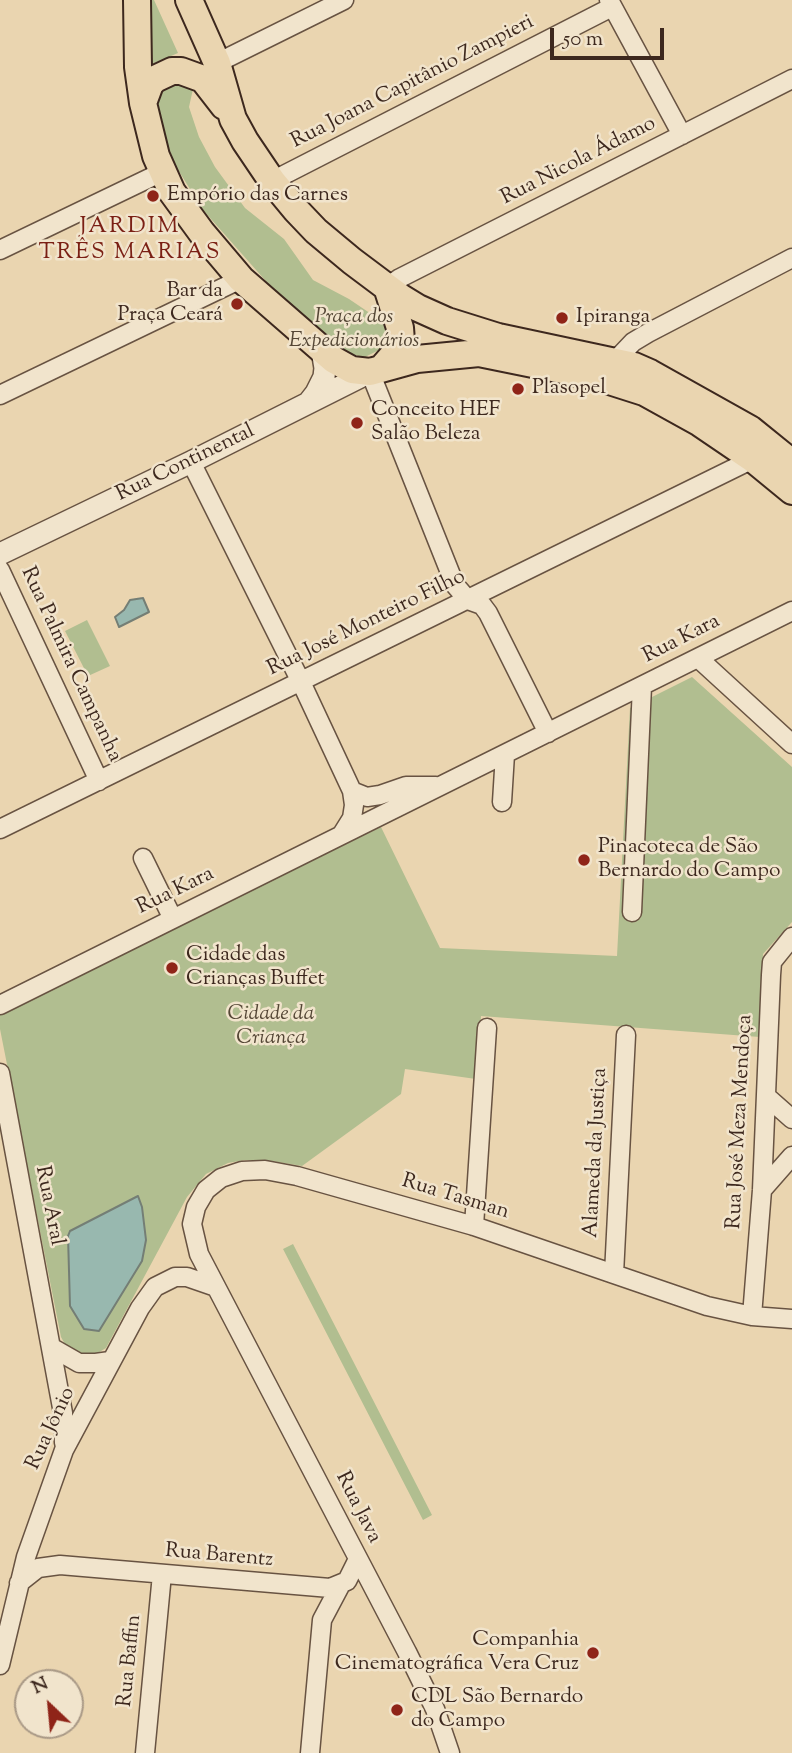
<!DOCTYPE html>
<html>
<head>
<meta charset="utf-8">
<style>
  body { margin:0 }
  #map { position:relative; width:792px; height:1753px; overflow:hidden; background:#ead5b0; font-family:"Sorts Mill Goudy",serif }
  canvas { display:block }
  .north { position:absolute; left:14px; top:1669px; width:70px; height:70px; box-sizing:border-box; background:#f1e4cc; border:2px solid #a99986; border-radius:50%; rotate:334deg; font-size:19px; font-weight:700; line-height:28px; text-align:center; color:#3d281e }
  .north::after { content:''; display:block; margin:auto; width:24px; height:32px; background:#8f2418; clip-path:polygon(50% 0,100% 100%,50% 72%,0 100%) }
  .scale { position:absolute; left:550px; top:28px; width:114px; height:32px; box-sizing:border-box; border:4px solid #3d281e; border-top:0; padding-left:9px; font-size:21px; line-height:24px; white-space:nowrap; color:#3d281e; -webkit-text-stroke:5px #f1e4cc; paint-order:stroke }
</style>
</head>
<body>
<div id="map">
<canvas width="792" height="1753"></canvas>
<div class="north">N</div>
<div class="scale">50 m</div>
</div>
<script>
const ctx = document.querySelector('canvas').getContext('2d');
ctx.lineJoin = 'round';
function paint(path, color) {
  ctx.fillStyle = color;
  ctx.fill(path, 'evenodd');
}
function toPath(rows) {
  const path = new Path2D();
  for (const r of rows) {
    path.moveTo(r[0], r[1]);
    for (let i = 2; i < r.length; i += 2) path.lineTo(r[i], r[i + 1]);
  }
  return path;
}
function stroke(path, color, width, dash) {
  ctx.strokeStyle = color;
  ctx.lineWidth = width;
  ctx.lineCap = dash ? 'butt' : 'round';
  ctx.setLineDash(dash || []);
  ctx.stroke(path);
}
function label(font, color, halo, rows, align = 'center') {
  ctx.font = font + ' "Sorts Mill Goudy",serif';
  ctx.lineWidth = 5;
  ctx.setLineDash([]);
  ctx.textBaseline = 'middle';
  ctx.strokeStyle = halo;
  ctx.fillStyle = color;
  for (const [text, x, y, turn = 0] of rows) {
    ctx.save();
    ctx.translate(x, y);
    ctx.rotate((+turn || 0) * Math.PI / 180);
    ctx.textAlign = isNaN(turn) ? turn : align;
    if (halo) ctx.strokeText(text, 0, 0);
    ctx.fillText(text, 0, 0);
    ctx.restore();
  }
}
paint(toPath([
  [144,0,154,0,178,53,145,67],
  [175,82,193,89,189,107,199,137,215,167,245,208,284,239,313,280,349,299,386,324,390,333,385,347,365,357,348,354,336,346,280,297,203,210,175,165,156,112,157,100,162,91],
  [87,620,110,666,88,676,65,631],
  [692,677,792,767,792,922,763,954,760,1037,481,1016,476,1079,405,1069,401,1094,302,1166,272,1161,245,1160,228,1163,206,1174,187,1197,106,1348,96,1354,82,1355,67,1348,61,1337,0,1029,0,1013,381,827,440,948,617,956,630,708],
  [293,1244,432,1515,423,1520,283,1249]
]), '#b1be90');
const water = toPath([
  [143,598,149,612,119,627,115,617,124,610,130,600,143,598],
  [138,1196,142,1207,146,1240,142,1261,99,1331,84,1329,70,1306,68,1236,70,1231,138,1196]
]);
paint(water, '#98b8af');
stroke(water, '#747e75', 2);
const minor = toPath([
  [609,0,682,135],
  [217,63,344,0],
  [272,181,612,7],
  [0,250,162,172],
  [387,287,400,278,792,79],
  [614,362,633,342,648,333,792,258],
  [370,372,455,585,468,600,482,605,488,613,548,733],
  [0,395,241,279],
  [191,462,301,682,352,791,354,805,352,818,342,834],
  [0,570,99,781],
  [698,658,792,744],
  [352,791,367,797,380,795,406,786,436,786],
  [502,802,505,754],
  [0,829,753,459],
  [143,858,173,919],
  [632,912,642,686],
  [0,1005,792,611],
  [0,1073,63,1413,64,1443],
  [766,1096,792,1119],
  [762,1190,792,1156],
  [474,1226,487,1028],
  [614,1274,626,1035],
  [752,1316,762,1190,771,975,772,962,792,937],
  [51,1347,79,1363,96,1363,110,1361],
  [19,1583,38,1568,60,1565,330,1588,347,1581,358,1559],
  [0,1665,26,1557,64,1450,140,1308,155,1287,175,1277,187,1277,216,1287],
  [145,1753,162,1574],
  [310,1753,322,1620,340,1586],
  [450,1753,435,1709,407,1652,199,1254,192,1224,196,1207,206,1190,221,1178,242,1171,265,1170,297,1176,474,1226,707,1306,752,1316,792,1319]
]);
const tertiary = toPath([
  [309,402,316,393,324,377,325,368,322,350],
  [0,554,191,462,370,372]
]);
const primary = toPath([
  [137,0,138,67,143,103,156,156,172,192,202,233,241,279,334,360,352,370,370,372,417,359,479,353,597,377,644,392,700,423,753,459,792,491],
  [189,0,217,63,233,119,245,141,272,181,296,210,316,231,352,261,400,297,418,308,447,321,498,337,634,366,650,373,750,429,792,463],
  [143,103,150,84,155,79,172,71,181,71,203,79,224,106],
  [383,367,396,352,401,341,400,328,387,287]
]);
stroke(minor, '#685342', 21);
stroke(tertiary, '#685342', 24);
stroke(primary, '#3d281e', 30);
stroke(minor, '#f1e4cc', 18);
stroke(tertiary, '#f1e4cc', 21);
stroke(primary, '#ead5b0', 26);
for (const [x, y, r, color] of [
  [153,196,7,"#8f2418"],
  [237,304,7,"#8f2418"],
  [562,318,7,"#8f2418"],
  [518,389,7,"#8f2418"],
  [357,423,7,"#8f2418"],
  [584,860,7,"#8f2418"],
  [172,968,7,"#8f2418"],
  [593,1653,7,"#8f2418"],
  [397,1710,7,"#8f2418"]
]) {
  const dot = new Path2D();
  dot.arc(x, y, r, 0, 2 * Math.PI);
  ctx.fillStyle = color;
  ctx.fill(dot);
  stroke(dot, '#f1e4cc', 2.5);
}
label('21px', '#3d281e', '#f1e4cc', [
  ["Rua Joana Capitânio Zampieri",413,83,-27],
  ["Rua Nicola Ádamo",579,162,-27],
  ["Rua Continental",186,464,-26],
  ["Rua José Monteiro Filho",367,624,-26],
  ["Rua Kara",682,640,-27],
  ["Rua Palmira Campanha",70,665,65],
  ["Rua Kara",176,892,-26],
  ["Rua José Meza Mendoça",741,1122,-87],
  ["Alameda da Justiça",597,1153,-87],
  ["Rua Tasman",455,1198,17],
  ["Rua Aral",48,1206,79],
  ["Rua Jônio",52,1429,-65],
  ["Rua Java",357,1508,63],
  ["Rua Barentz",219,1557,5],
  ["Rua Baffin",131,1661,-84]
]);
label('21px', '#3d281e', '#f1e4cc', [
  ["Empório das Carnes",167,196],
  ["Bar da",223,292,"right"],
  ["Praça Ceará",223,316,"right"],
  ["Ipiranga",576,318],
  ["Plasopel",532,389],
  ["Conceito HEF",371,411],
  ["Salão Beleza",371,435],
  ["Pinacoteca de São",598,848],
  ["Bernardo do Campo",598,872],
  ["Cidade das",186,956],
  ["Crianças Buffet",186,980],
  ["Companhia",579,1641,"right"],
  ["Cinematográfica Vera Cruz",579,1665,"right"],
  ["CDL São Bernardo",411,1698],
  ["do Campo",411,1722]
], 'left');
label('italic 21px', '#544635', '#f1e4cc', [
  ["Praça dos",354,318],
  ["Expedicionários",354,342],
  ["Cidade da",271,1015],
  ["Criança",271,1039]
]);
ctx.letterSpacing = '2px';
label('23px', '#7a1f14', '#f1e4cc', [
  ["JARDIM",130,228],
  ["TRÊS MARIAS",130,254]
]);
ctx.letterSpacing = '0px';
</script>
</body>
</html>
